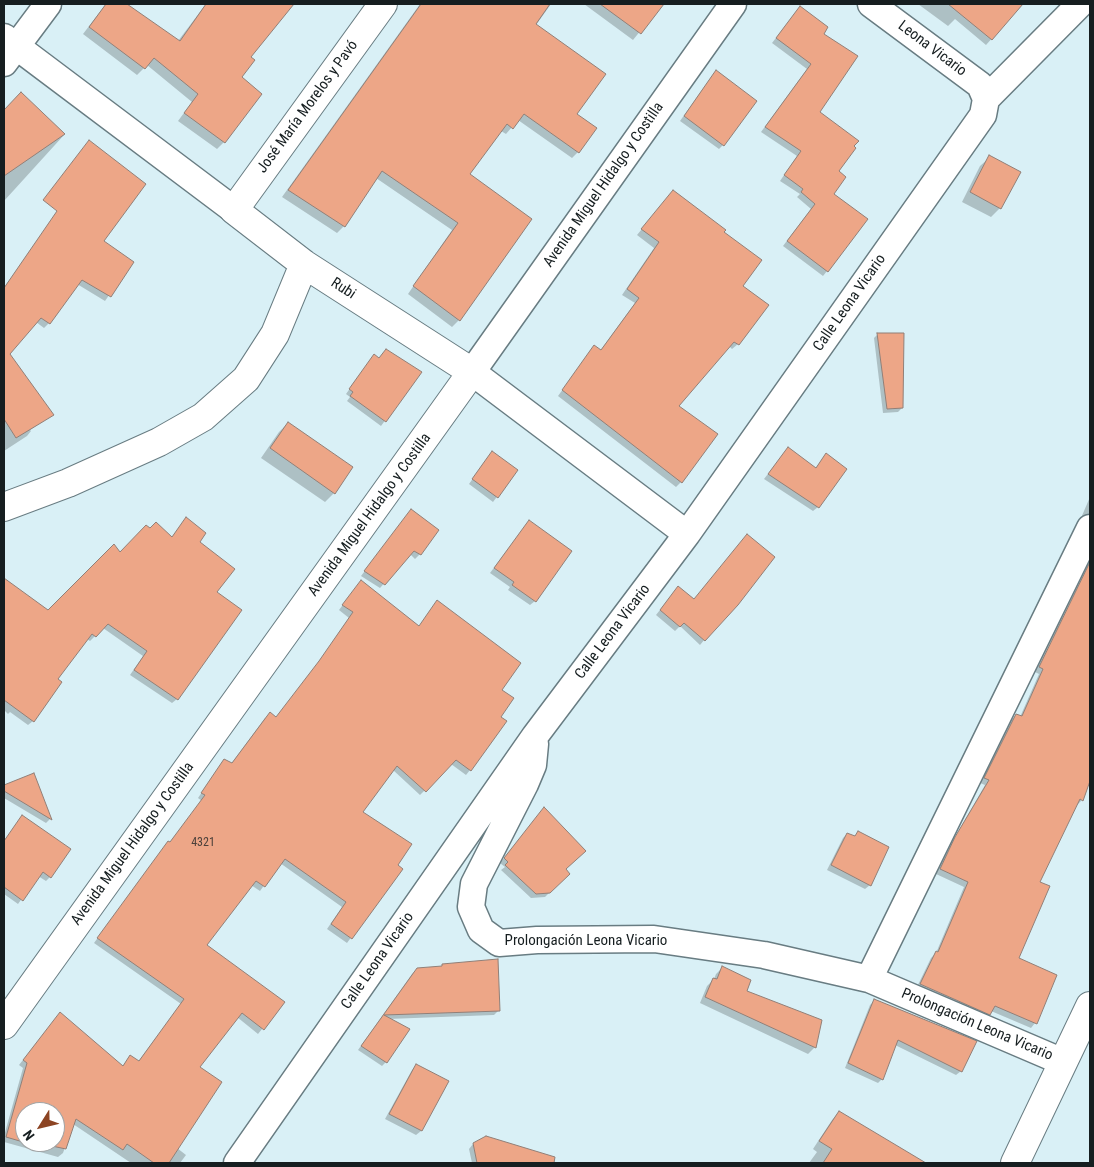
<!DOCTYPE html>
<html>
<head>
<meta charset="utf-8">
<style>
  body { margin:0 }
  #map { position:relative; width:1094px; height:1167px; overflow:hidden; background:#d9f0f6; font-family:"Roboto Condensed",sans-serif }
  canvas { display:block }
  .frame { position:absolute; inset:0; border:5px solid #161e20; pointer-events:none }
  .north { position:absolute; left:15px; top:1102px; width:50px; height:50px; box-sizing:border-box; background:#fff; border:1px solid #a2a5a6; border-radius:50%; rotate:234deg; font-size:14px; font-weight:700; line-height:20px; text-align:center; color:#161e20 }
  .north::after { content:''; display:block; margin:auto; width:18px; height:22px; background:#8c4423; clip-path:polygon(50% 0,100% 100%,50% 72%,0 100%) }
</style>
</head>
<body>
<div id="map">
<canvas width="1094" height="1167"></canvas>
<div class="frame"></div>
<div class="north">N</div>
</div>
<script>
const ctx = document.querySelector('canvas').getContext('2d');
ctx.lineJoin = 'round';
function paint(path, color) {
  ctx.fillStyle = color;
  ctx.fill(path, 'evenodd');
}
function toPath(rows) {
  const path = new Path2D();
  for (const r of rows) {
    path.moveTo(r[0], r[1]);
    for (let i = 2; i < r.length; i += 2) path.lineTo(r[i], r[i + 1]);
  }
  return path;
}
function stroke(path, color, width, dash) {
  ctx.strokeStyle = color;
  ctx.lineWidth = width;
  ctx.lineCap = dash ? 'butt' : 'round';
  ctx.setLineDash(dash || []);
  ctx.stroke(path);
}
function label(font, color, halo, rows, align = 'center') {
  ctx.font = font + ' "Roboto Condensed",sans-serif';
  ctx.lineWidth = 5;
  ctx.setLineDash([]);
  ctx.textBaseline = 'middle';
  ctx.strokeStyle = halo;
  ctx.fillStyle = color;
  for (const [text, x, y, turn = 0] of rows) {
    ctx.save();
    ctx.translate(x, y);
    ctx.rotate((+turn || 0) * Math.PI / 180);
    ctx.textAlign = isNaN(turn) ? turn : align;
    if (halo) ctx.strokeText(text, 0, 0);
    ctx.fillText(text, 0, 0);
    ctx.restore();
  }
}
paint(toPath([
  [106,4,125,4,178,41,206,4,287,4,249,58,240,77,224,142,217,149,178,121,192,102,147,65,137,75,83,34],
  [420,4,551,4,536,25,575,114,578,152,572,158,518,120,506,134,501,131,468,174,459,320,452,327,408,294,452,230,376,178,344,226,337,233,282,197],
  [584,4,662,4,633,40],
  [918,4,1023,4,986,45,955,19,948,26],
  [796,12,822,34,818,113,837,171,832,194,827,271,823,276,783,246,811,209,797,197,800,194,780,181,797,156,761,132,807,69,772,43],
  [712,76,723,145,719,149,680,121],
  [21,94,64,135,4,201,4,112],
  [96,156,102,241,132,262,105,301,77,284,49,323,44,328,36,322,8,354,52,414,30,430,31,431,27,436,4,451,4,288],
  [990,157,1000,208,991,217,962,202,980,166],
  [673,191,722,233,741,287,738,344,732,349,729,346,677,406,681,482,676,487,558,396,590,352,600,351,635,303,622,295,654,248,637,235],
  [878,334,902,408,898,412,883,413,874,338],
  [386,350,420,373,381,426,347,401,350,397,346,394,370,360,378,359],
  [288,423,334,493,325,502,261,458,279,432],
  [788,448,815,469,826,454,818,507,813,511,764,479],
  [488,457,517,470,493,502,469,484],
  [1090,497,1090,519,1081,518],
  [407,515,437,530,420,554,415,559,410,554,380,588,361,576],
  [186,519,198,542,215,593,177,699,172,703,130,675,143,656,103,628,90,641,87,639,56,679,33,721,28,725,10,712,8,714,4,710,4,597,9,591,48,612,120,554,171,538],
  [529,521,535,601,530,605,508,590,510,587,490,573],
  [773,557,700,645,680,626,675,631,656,615,674,592,693,600],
  [1090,559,1090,778,1082,800,1077,805,1076,804,1038,882,1017,959,1035,1023,1031,1028,991,1011,984,1019,916,989,931,958,936,953,964,887,936,874,951,844,985,785,980,783,1011,720,1016,715,1020,717,1039,674,1035,672],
  [357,586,419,627,433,606,500,690,499,717,470,770,466,775,451,764,420,795,393,770,361,813,396,865,401,869,347,943,327,929,342,907,280,863,260,891,251,885,205,945,283,1003,258,1034,237,1017,198,1068,177,1148,186,1155,180,1163,131,1163,73,1124,63,1153,58,1157,4,1142,4,1136,23,1068,19,1065,56,1018,122,1067,130,1056,138,1062,181,1004,94,943,164,847,168,842,169,843,202,801,198,798,220,765,225,760,231,764,265,718,276,718,315,667,349,618,339,610],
  [25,1112,55,1112,55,1142,25,1142],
  [33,775,50,819,46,823,4,798,4,787],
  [540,813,564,869,568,874,545,897,531,898,501,870,505,867,500,863],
  [22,817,50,877,46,881,38,876,18,904,4,894,4,841],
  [858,833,870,885,865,889,827,870,843,838,847,834,854,837],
  [443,965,498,1011,494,1015,388,1019,386,1062,382,1066,358,1050,412,974,417,969,440,968],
  [722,968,745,991,820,1021,814,1048,808,1054,700,1003,707,986,714,979,716,974],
  [875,1000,961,1071,956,1075,895,1045,882,1079,878,1083,845,1068,870,1005],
  [416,1065,447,1082,421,1131,416,1135,385,1119,412,1070],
  [839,1112,910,1155,905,1163,809,1163,817,1152,813,1149,832,1120],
  [473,1144,511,1145,505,1163,472,1163,469,1149]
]), '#0003');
const building = toPath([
  [106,4,127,4,180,41,206,4,294,4,251,57,255,60,242,77,262,94,225,143,184,113,198,94,154,58,145,69,89,27,106,4],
  [421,4,550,4,536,24,606,74,577,114,597,128,579,153,524,114,513,129,507,124,470,174,532,219,460,321,413,286,458,223,382,171,345,227,288,190,421,4],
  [600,4,664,4,641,34,600,4],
  [948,4,1023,4,992,40,948,4],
  [800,6,828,27,824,34,858,56,820,112,859,141,854,146,856,148,839,171,846,177,834,194,868,219,828,272,787,241,815,204,801,192,803,189,784,175,801,151,765,127,811,64,776,38,800,6],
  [716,70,757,101,724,146,684,116,716,70],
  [21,92,65,134,4,176,4,110,21,92],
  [89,140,146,184,104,241,134,262,111,297,82,280,50,324,41,318,10,354,54,415,16,438,4,419,4,288,57,211,43,200,89,140],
  [989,155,1021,172,1001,209,970,192,989,155],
  [673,190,726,230,724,232,762,260,743,286,769,305,739,345,734,342,679,406,718,434,682,483,562,390,594,345,601,350,639,298,627,289,659,242,641,229,673,190],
  [877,333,904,333,903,408,887,409,877,333],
  [386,349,422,372,386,422,350,396,353,392,349,389,374,354,379,358,386,349],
  [288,422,353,467,335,494,270,448,288,422],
  [788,447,816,468,826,453,847,469,819,508,768,474,788,447],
  [492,451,518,470,498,498,472,479,492,451],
  [411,509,439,530,421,555,414,551,385,585,364,571,411,509],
  [186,517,206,533,200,542,235,569,217,592,242,610,178,700,134,670,147,651,108,624,96,637,92,634,58,679,62,682,34,722,4,700,4,578,48,610,114,544,120,552,146,525,150,528,156,522,172,537,186,517],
  [529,520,572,551,536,602,512,585,514,582,494,568,529,520],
  [747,534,775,557,738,605,705,641,684,623,680,627,660,610,678,586,694,599,747,534],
  [1090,562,1090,781,1083,801,1080,799,1040,882,1050,886,1019,958,1057,975,1037,1024,995,1006,990,1015,920,984,936,951,938,952,968,882,940,869,955,837,989,780,984,778,1016,714,1022,716,1043,669,1039,667,1090,562],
  [361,580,419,626,437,600,521,663,502,690,514,698,501,717,507,721,471,771,456,760,426,792,397,766,363,812,412,844,398,865,403,869,352,939,331,924,346,902,285,859,265,887,256,881,207,945,285,1002,264,1030,242,1013,200,1067,222,1082,169,1163,154,1163,127,1144,123,1150,76,1119,66,1149,33,1142,55,1142,55,1112,25,1112,25,1142,30,1142,30,1144,6,1137,27,1063,23,1060,60,1012,123,1066,130,1055,139,1061,184,999,97,938,168,841,170,842,205,795,201,793,224,759,232,763,270,712,276,717,319,661,353,612,342,605,361,580],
  [34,773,52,820,4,791,4,785,34,773],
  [544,807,586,851,566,869,570,874,550,893,536,894,505,865,508,862,504,858,544,807],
  [22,815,71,849,51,878,43,872,23,901,4,887,4,841,22,815],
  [858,831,889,847,871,886,831,865,847,833,855,836,858,831],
  [498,959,500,1011,384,1015,410,1029,387,1063,361,1046,417,968,442,966,442,964,498,959],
  [722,966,751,980,747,991,822,1020,816,1048,705,997,713,978,717,979,722,966],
  [874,999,977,1041,962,1072,898,1040,883,1080,848,1063,874,999],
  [416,1064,449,1081,422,1131,389,1114,416,1064],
  [839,1111,926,1163,823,1163,832,1149,819,1141,839,1111],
  [486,1136,555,1157,554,1163,477,1163,473,1143,486,1136]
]);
paint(building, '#eda687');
stroke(building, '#917f77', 1);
const minor = toPath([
  [871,4,980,85,986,99],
  [4,37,234,210],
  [4,63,48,4],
  [986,99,1080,4],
  [687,534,472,372,733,4],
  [535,744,533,765,525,784,474,884,471,907,481,930,499,943,537,940,654,939,764,955,869,979,1063,1062],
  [869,979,1090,528],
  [237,1163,535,736,687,534,983,115,986,99]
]);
const tertiary = toPath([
  [4,507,68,483,159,442,203,417,246,379,275,334,304,264],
  [4,1025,472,372,304,264,234,210,383,4]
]);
const secondary = toPath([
  [1015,1163,1090,1006]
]);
stroke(minor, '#687c82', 29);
stroke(tertiary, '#687c82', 30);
stroke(secondary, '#687c82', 30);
stroke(minor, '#fff', 26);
stroke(tertiary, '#fff', 28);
stroke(secondary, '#fff', 28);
label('12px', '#4c403a', null, [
  ["4321",203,843]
]);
label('15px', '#161e20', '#fff', [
  ["Leona Vicario",932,49,37],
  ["José María Morelos y Pavó",308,107,-54],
  ["Avenida Miguel Hidalgo y Costilla",604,185,-55],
  ["Rubi",343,289,33],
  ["Calle Leona Vicario",850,303,-55],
  ["Avenida Miguel Hidalgo y Costilla",370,515,-54],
  ["Calle Leona Vicario",613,632,-53],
  ["Avenida Miguel Hidalgo y Costilla",133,844,-54],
  ["Prolongación Leona Vicario",586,941],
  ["Calle Leona Vicario",378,961,-55],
  ["Prolongación Leona Vicario",977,1025,23]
]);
</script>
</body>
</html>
